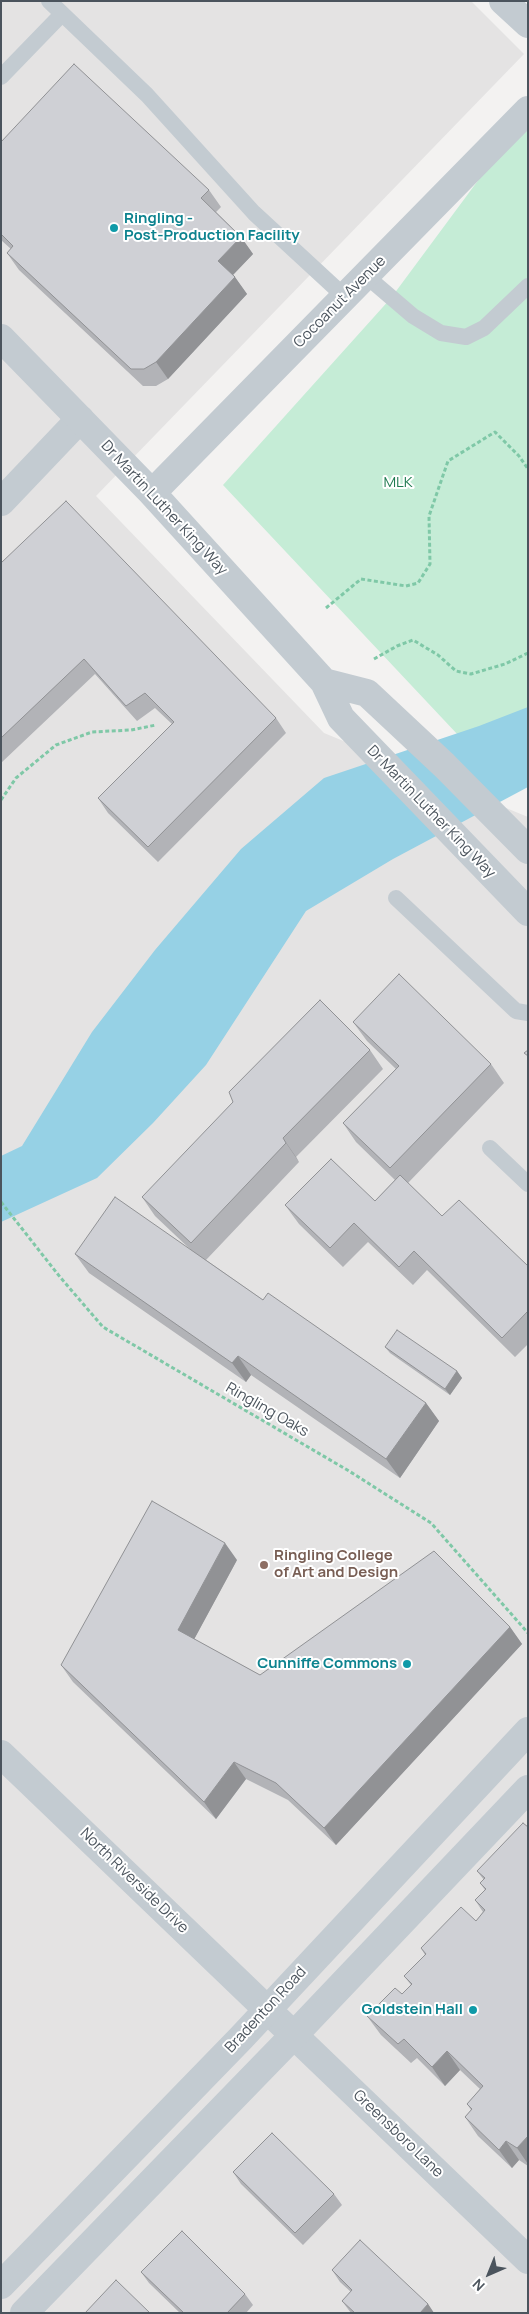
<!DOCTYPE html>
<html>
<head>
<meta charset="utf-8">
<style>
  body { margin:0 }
  #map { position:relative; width:529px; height:2314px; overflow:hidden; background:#f3f2f1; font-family:Manrope,sans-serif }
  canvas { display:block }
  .frame { position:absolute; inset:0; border:2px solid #4b545d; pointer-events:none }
  .north { position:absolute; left:464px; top:2249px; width:50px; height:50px; -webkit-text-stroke:4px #fff; paint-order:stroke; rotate:224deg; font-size:14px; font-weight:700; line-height:20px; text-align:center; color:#4b545d }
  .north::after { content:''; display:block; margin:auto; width:18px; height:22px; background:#4b545d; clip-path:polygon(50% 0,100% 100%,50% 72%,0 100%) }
</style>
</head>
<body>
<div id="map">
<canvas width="529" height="2314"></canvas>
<div class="frame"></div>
<div class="north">N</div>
</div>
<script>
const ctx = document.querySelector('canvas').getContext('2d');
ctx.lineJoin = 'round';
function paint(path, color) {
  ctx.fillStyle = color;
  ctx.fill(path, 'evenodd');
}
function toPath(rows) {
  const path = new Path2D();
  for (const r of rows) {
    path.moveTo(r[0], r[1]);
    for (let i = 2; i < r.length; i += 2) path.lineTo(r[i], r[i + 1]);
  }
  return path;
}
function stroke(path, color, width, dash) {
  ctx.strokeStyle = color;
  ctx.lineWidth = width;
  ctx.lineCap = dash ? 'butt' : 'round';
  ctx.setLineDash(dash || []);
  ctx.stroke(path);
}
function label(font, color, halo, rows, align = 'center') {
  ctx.font = font + ' Manrope,sans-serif';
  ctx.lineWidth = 4;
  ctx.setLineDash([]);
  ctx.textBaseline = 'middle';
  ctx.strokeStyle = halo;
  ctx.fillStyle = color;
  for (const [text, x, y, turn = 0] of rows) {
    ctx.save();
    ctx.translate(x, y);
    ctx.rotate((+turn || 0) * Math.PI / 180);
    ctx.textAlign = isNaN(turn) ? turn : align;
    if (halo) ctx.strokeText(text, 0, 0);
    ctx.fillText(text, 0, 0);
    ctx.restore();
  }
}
paint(toPath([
  [1,1,471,1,524,54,96,496,324,733,528,817,528,2313,1,2313]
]), '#e4e3e3');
paint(toPath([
  [528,113,528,723,474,752,223,485,391,298]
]), '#c5ecd6');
paint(toPath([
  [528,707,528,787,393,859,306,911,206,1065,153,1123,97,1178,1,1222,1,1156,22,1146,92,1032,155,950,241,849,324,778,479,726]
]), '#96d1e5');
stroke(toPath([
  [326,608,361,579,406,586,418,583,430,564,429,516,448,461,495,432,519,456,528,469],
  [374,659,397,646,413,640,438,655,456,671,471,674,505,664,528,653],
  [1,800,16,778,56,745,92,732,131,730,156,725],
  [1,1202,60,1277,103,1327,349,1471,431,1523,528,1633]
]), '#7fc8a7', 3, [4, 2.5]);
stroke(toPath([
  [49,1,147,95,254,213,344,296],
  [1,77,62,14],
  [365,275,413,316,441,333,466,337,484,328,528,286],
  [396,898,516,1011,528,1013],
  [490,1148,528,1184]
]), '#c3cbd1', 16);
stroke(toPath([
  [503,1,528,24],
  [1,502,80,419],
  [1,1754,528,2260]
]), '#c3cbd1', 28);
stroke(toPath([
  [1,338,152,493,324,682,341,718,528,912],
  [152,493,528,110],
  [324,682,367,693,444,765,528,850],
  [1,2285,241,2038,528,1731],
  [24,2313,295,2034,528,1789]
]), '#c3cbd1', 28);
paint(toPath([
  [1,142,209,190,221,207,216,212,241,237,253,254,233,275,247,294,168,379,156,386,143,386,19,270,7,253,11,249,1,240],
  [1,563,276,718,286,733,158,862,108,813,98,798,172,724,155,708,137,721,95,674,1,763],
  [353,1022,491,1064,504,1083,408,1183,442,1216,528,1266,528,1344,515,1357,427,1270,413,1285,368,1242,343,1267,299,1224,285,1205,375,1201,395,1180,356,1142,343,1123,396,1069,367,1041],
  [370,1050,383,1069,296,1157,299,1162,206,1260,263,1300,426,1403,439,1421,400,1478,251,1375,246,1382,89,1273,75,1254,191,1250,155,1216,142,1197],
  [385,1347,457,1371,462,1378,450,1395,390,1353],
  [237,1560,194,1639,260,1675,510,1627,522,1644,336,1845,288,1800,246,1779,216,1819,73,1682,61,1665],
  [528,1827,528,2166,519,2160,512,2168,478,2136,465,2117,471,2110,467,2104,480,2089,460,2070,445,2086,417,2058,411,2063,381,2035,367,2016,402,1994,411,1985,404,1976,425,1955,421,1948,476,1921,483,1912,475,1900,485,1890,480,1883,484,1880,477,1871],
  [233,2172,334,2194,342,2205,303,2245,241,2184],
  [332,2270,428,2304,434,2313,351,2313,342,2301,351,2292,340,2282],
  [141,2272,245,2294,253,2305,246,2313,180,2313,149,2283]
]), '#b2b3b7');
paint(toPath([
  [241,237,253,254,230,278,218,261],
  [235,277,247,294,168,379,156,362],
  [283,1138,296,1157,299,1162,286,1143],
  [238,1356,251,1375,246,1382,232,1363],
  [457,1371,462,1378,450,1395,445,1389],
  [426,1403,439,1421,400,1478,386,1459],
  [225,1543,237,1560,190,1647,178,1630],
  [510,1627,522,1644,336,1845,324,1828],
  [234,1762,246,1779,216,1819,204,1802],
  [447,2051,460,2070,445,2086,432,2067],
  [528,2136,528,2164,517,2148],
  [506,2141,519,2160,512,2168,499,2150],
  [428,2304,434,2313,420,2313]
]), '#919295');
const building = toPath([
  [74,64,209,190,201,198,241,237,218,261,235,277,156,362,144,369,131,369,7,253,13,246,1,234,1,142,74,64],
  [66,501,276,718,148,847,98,798,174,722,145,693,126,706,84,659,1,738,1,563,66,501],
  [399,974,491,1064,390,1168,343,1123,399,1066,353,1022,399,974],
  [320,1000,370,1050,283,1138,286,1143,191,1243,142,1197,233,1102,229,1092,320,1000],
  [528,1050,528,1056,524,1053,528,1050],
  [331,1159,375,1201,400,1175,442,1216,459,1200,528,1266,528,1311,502,1338,414,1251,399,1267,354,1223,330,1248,285,1205,331,1159],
  [115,1197,263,1300,268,1293,426,1403,386,1459,238,1356,232,1363,75,1254,115,1197],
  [397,1330,457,1371,445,1389,385,1347,397,1330],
  [152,1501,225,1543,178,1630,260,1675,434,1551,510,1627,324,1828,276,1783,234,1762,204,1802,61,1665,152,1501],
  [523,1823,528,1827,528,2136,517,2148,506,2141,499,2150,465,2117,472,2109,467,2104,483,2086,447,2051,432,2067,404,2039,398,2044,367,2016,395,1988,402,1994,412,1984,404,1976,426,1954,421,1948,461,1907,476,1921,485,1910,475,1900,486,1889,480,1883,485,1878,477,1871,523,1823],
  [272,2133,334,2194,295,2233,233,2172,272,2133],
  [182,2231,245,2294,227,2313,184,2313,141,2272,182,2231],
  [360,2240,428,2304,420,2313,355,2313,342,2301,352,2290,332,2270,360,2240],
  [116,2280,150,2313,85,2313,116,2280]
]);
paint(building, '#cfd0d5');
stroke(building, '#919295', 1);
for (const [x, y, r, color] of [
  [114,228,5,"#0f9aa8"],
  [264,1565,5,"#8d6e63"],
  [407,1664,5,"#0f9aa8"],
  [473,2010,5,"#0f9aa8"]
]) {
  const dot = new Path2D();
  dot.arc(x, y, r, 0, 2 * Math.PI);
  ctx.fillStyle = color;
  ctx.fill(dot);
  stroke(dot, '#fff', 2);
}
label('bold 15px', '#0d838f', '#fff', [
  ["Ringling -",124,219,"left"],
  ["Post-Production Facility",124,236,"left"],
  ["Cunniffe Commons",397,1664],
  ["Goldstein Hall",463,2010]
], 'right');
label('15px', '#4b545d', '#fff', [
  ["Cocoanut Avenue",340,302,-45],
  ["Dr Martin Luther King Way",164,508,47],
  ["Dr Martin Luther King Way",431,812,46],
  ["Ringling Oaks",267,1410,30],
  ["North Riverside Drive",134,1881,44],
  ["Bradenton Road",266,2010,-47],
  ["Greensboro Lane",398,2134,44]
]);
label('15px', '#207a51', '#fff', [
  ["MLK",398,483]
]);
label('bold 15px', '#785e54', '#fff', [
  ["Ringling College",274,1556],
  ["of Art and Design",274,1573]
], 'left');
</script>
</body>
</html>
